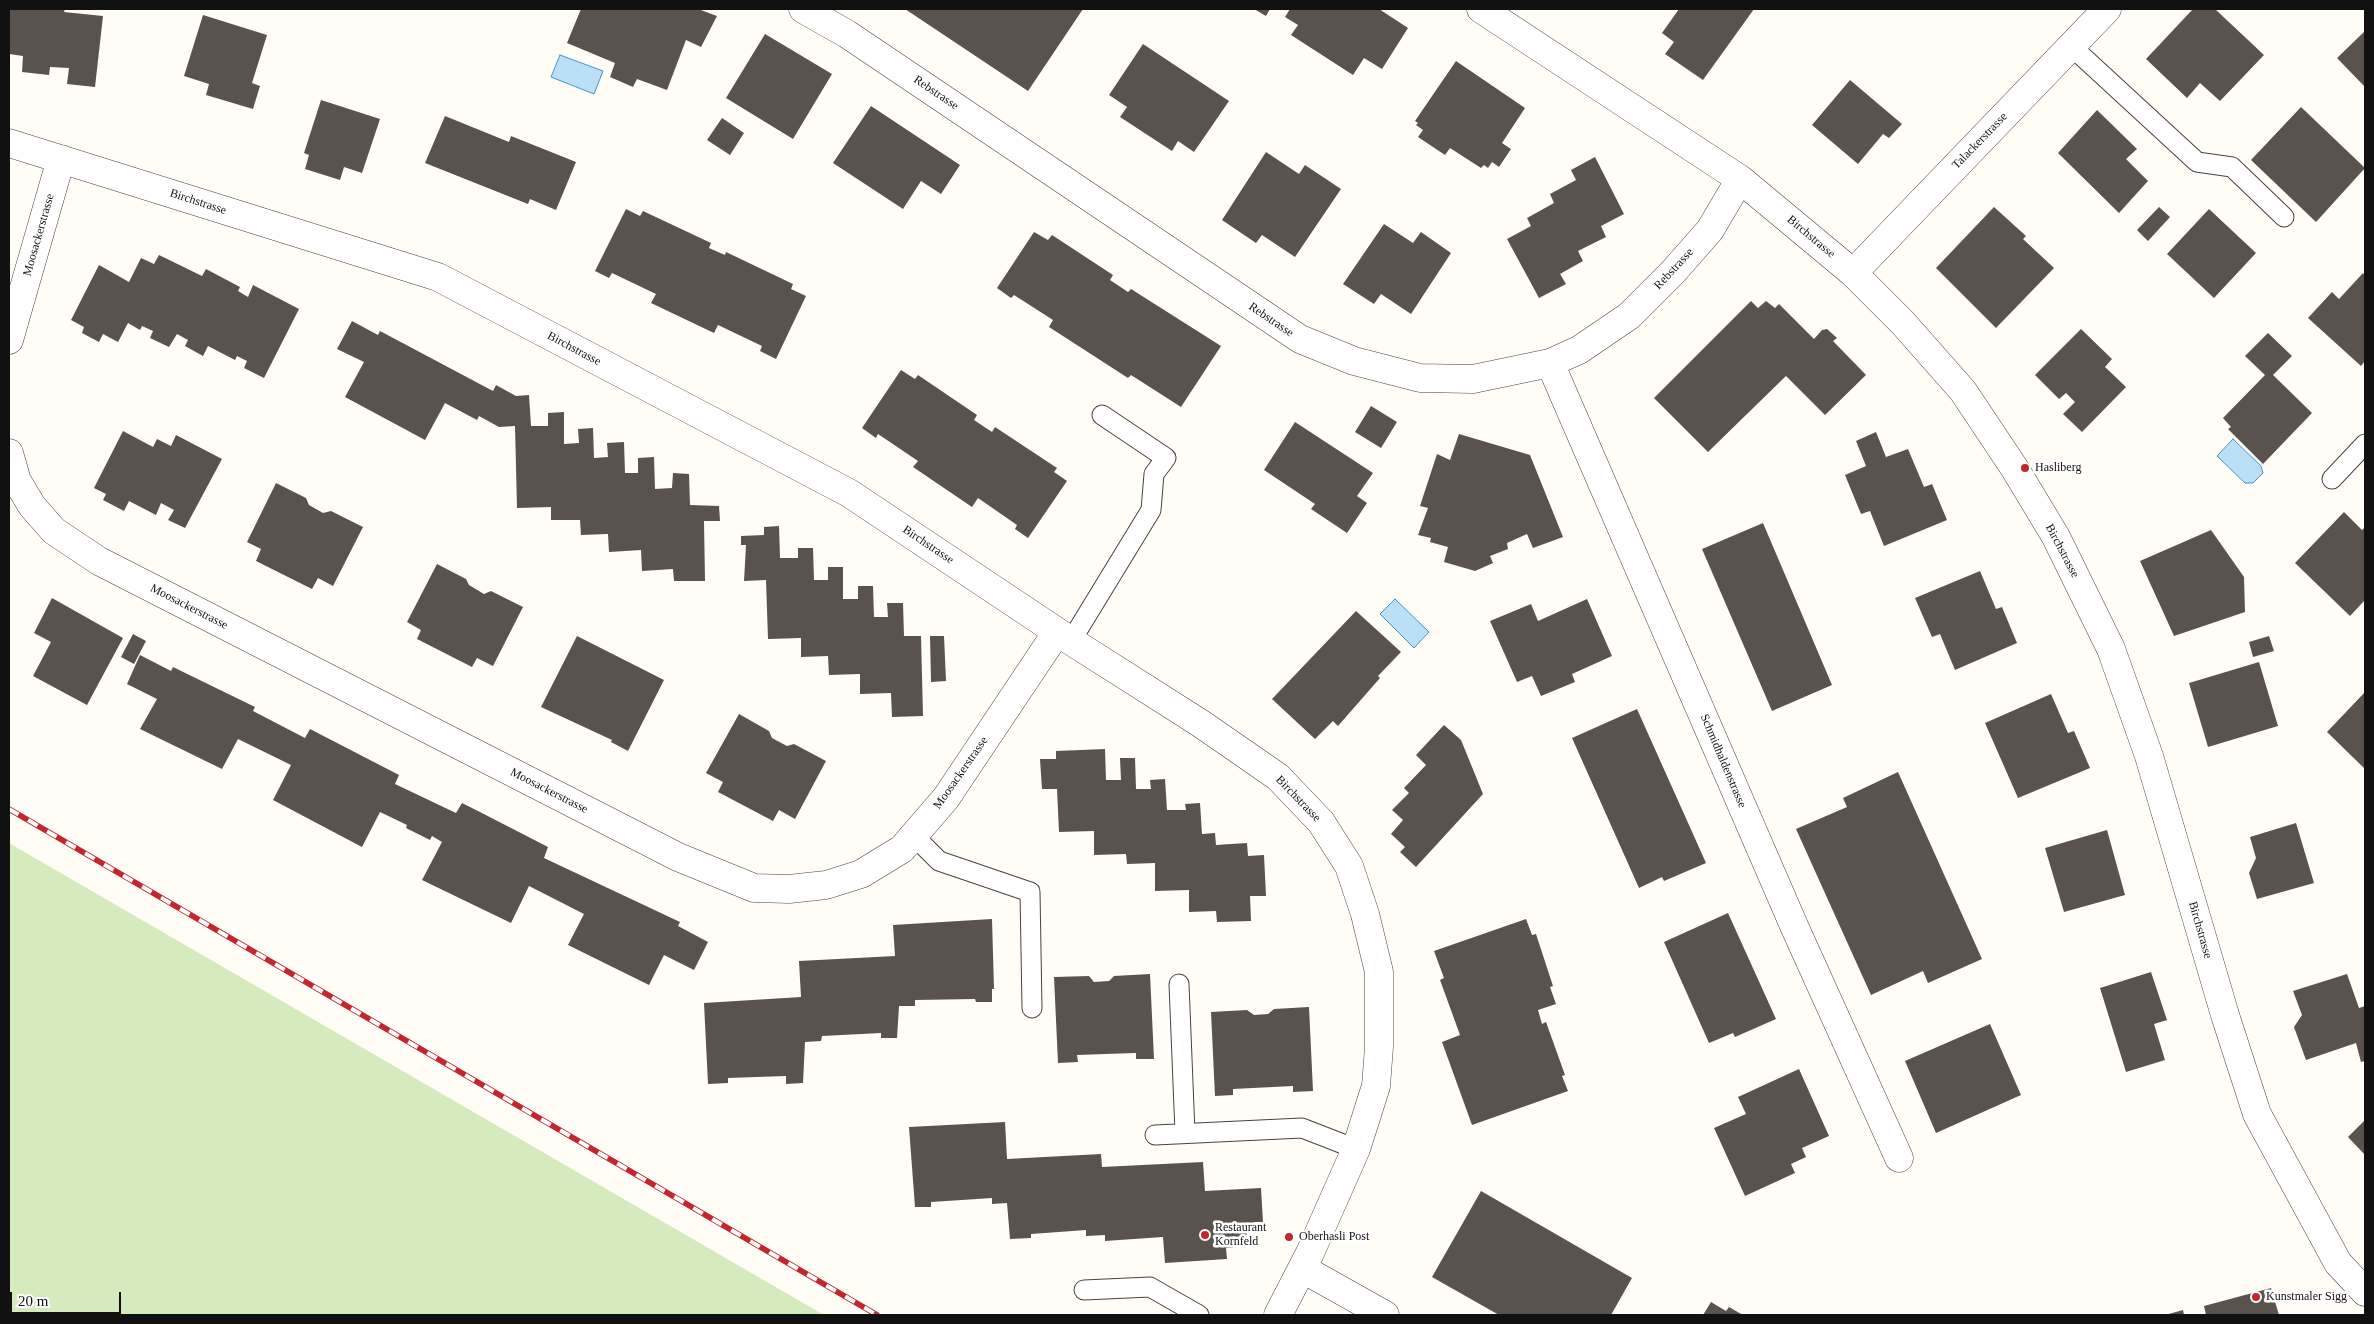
<!DOCTYPE html>
<html>
<head>
<meta charset="utf-8">
<style>
  body { margin:0 }
  #map { position:relative; width:2374px; height:1324px; overflow:hidden; background:#fffdf5; font-family:"Times New Roman",serif }
  canvas { display:block }
  .frame { position:absolute; inset:0; border:10px solid #111; pointer-events:none }
  .scale { position:absolute; left:10px; top:1292px; width:111px; height:22px; box-sizing:border-box; border:2px solid #111; border-top:0; padding-left:6px; font-size:15px; line-height:18px; white-space:nowrap; color:#111; -webkit-text-stroke:4px #fff; paint-order:stroke }
</style>
</head>
<body>
<div id="map">
<canvas width="2374" height="1324"></canvas>
<div class="frame"></div>
<div class="scale">20 m</div>
</div>
<script>
const ctx = document.querySelector('canvas').getContext('2d');
ctx.lineJoin = 'round';
function paint(path, color) {
  ctx.fillStyle = color;
  ctx.fill(path, 'evenodd');
}
function toPath(rows) {
  const path = new Path2D();
  for (const r of rows) {
    path.moveTo(r[0], r[1]);
    for (let i = 2; i < r.length; i += 2) path.lineTo(r[i], r[i + 1]);
  }
  return path;
}
function stroke(path, color, width, dash) {
  ctx.strokeStyle = color;
  ctx.lineWidth = width;
  ctx.lineCap = dash ? 'butt' : 'round';
  ctx.setLineDash(dash || []);
  ctx.stroke(path);
}
function label(font, color, halo, rows, align = 'center') {
  ctx.font = font + ' "Times New Roman",serif';
  ctx.lineWidth = 5;
  ctx.setLineDash([]);
  ctx.textBaseline = 'middle';
  ctx.strokeStyle = halo;
  ctx.fillStyle = color;
  for (const [text, x, y, turn = 0] of rows) {
    ctx.save();
    ctx.translate(x, y);
    ctx.rotate((+turn || 0) * Math.PI / 180);
    ctx.textAlign = isNaN(turn) ? turn : align;
    if (halo) ctx.strokeText(text, 0, 0);
    ctx.fillText(text, 0, 0);
    ctx.restore();
  }
}
paint(toPath([
  [9,843,824,1315,9,1315]
]), '#d5ebbd');
const water = toPath([
  [560,55,603,71,594,94,551,77,560,55],
  [2233,439,2261,466,2263,473,2253,483,2245,483,2217,456,2233,439],
  [1395,599,1429,632,1414,648,1380,614,1395,599]
]);
paint(water, '#b9e0f7');
stroke(water, '#3f96cf', 1);
paint(toPath([
  [9,9,65,9,64,12,103,16,95,87,67,84,69,68,50,67,49,75,22,72,23,56,9,54],
  [581,9,698,9,717,16,701,47,686,40,667,90,637,79,633,87,610,77,615,63,567,43],
  [905,9,1083,9,1028,91],
  [1254,9,1270,9,1266,16],
  [1290,9,1379,9,1408,28,1382,69,1364,58,1353,75,1291,35,1298,25,1285,17],
  [1679,9,1754,9,1703,80,1665,54,1674,42,1662,33],
  [2193,9,2215,9,2264,55,2220,101,2200,83,2187,98,2146,59],
  [203,15,267,35,252,83,260,86,253,109,206,95,209,84,184,76],
  [2365,31,2365,87,2337,58],
  [765,34,832,74,793,139,726,98],
  [1143,44,1229,101,1194,152,1178,141,1172,151,1120,117,1127,107,1109,95],
  [1456,61,1525,108,1502,143,1511,149,1499,167,1492,162,1488,168,1484,165,1481,168,1450,148,1445,155,1418,137,1423,130,1416,125,1418,123,1415,121],
  [1850,80,1902,124,1889,138,1883,134,1858,164,1812,125],
  [321,100,380,119,362,173,344,167,340,180,305,169,309,155,304,153],
  [871,106,960,165,941,194,921,181,903,209,833,163],
  [2301,107,2365,168,2316,222,2251,160],
  [2097,110,2137,149,2126,159,2148,181,2119,213,2058,153],
  [445,116,509,142,511,136,576,162,556,210,530,199,528,204,425,163],
  [722,118,744,133,730,155,707,140],
  [1266,152,1299,174,1305,165,1341,189,1295,257,1262,235,1256,243,1222,220],
  [1595,157,1624,214,1601,226,1606,237,1578,251,1583,261,1560,274,1566,284,1539,298,1507,239,1531,226,1527,218,1554,203,1550,194,1576,180,1571,170],
  [1994,207,2026,236,2023,239,2054,268,1996,328,1936,268],
  [2159,207,2170,217,2148,241,2137,230],
  [626,209,640,216,643,211,711,243,709,248,725,255,726,252,793,284,791,289,806,296,776,359,760,351,762,346,718,325,714,333,651,303,656,294,612,273,609,278,595,271],
  [2209,209,2256,253,2214,298,2167,254],
  [1384,224,1413,243,1421,232,1451,253,1411,314,1381,294,1374,304,1343,284],
  [1034,232,1048,240,1052,235,1113,275,1110,280,1128,292,1131,289,1221,346,1181,407,1131,375,1128,378,1049,327,1053,320,1014,295,1011,298,997,288],
  [159,255,202,276,206,269,240,287,238,291,248,297,253,285,299,309,264,378,244,368,247,361,237,356,235,360,208,346,203,356,185,346,188,340,177,334,169,347,150,338,153,331,142,326,140,330,128,323,118,342,103,334,99,342,82,333,84,327,71,320,99,265,129,282,141,258,154,264],
  [2363,273,2365,276,2365,361,2361,366,2308,318,2332,292,2339,299],
  [1751,301,1758,308,1766,301,1775,308,1779,304,1814,339,1822,330,1827,329,1837,338,1833,341,1866,375,1825,415,1786,376,1708,452,1654,398],
  [352,321,378,335,380,331,493,391,496,385,516,396,529,395,531,426,548,426,548,413,564,412,564,444,579,443,578,429,593,428,594,458,608,457,607,443,624,442,625,473,638,473,638,458,654,457,655,489,672,488,673,473,689,474,690,505,719,506,720,521,704,521,705,581,674,581,673,569,642,571,641,550,609,552,608,534,581,535,580,520,551,520,551,507,517,508,515,426,499,427,479,416,477,420,445,403,425,440,345,397,364,362,337,349],
  [2081,329,2112,359,2105,367,2126,387,2082,432,2063,414,2075,402,2066,393,2059,399,2035,375],
  [2268,333,2292,356,2273,375,2312,413,2263,464,2228,429,2231,427,2223,418,2265,375,2245,356],
  [901,370,915,379,918,375,977,415,974,420,992,432,995,427,1057,468,1054,472,1067,481,1028,538,1015,529,1017,525,978,498,972,507,913,467,918,461,878,434,876,438,862,428],
  [1371,406,1397,422,1381,448,1355,432],
  [1295,422,1373,473,1357,496,1367,503,1347,533,1311,509,1315,504,1264,470],
  [123,431,153,447,157,439,171,446,176,435,222,459,185,528,168,520,174,510,161,503,156,515,129,501,124,511,103,500,106,494,94,488],
  [1876,432,1886,457,1908,449,1924,487,1932,484,1947,520,1884,546,1870,511,1861,514,1845,475,1866,466,1856,441],
  [1459,434,1530,455,1563,537,1533,548,1527,534,1507,543,1508,549,1490,556,1493,563,1475,571,1444,562,1448,547,1430,542,1431,538,1418,535,1428,508,1420,506,1437,454,1450,460],
  [276,483,306,498,309,505,323,513,331,511,363,527,333,586,318,578,312,589,256,561,261,549,247,542],
  [2344,512,2362,530,2365,527,2365,600,2350,616,2295,563],
  [1763,523,1832,685,1772,711,1702,549],
  [779,526,780,558,798,558,798,548,813,548,814,580,828,580,828,567,843,567,843,599,858,599,858,586,873,586,874,617,888,617,887,603,903,603,904,636,921,636,923,716,892,717,891,693,860,694,860,674,829,675,828,656,801,657,801,638,768,639,766,580,744,581,746,545,741,545,741,536,764,535,764,527],
  [2211,530,2244,577,2245,612,2174,636,2140,561],
  [437,564,466,579,469,585,484,594,491,591,523,607,493,666,477,658,472,667,417,639,421,630,407,622],
  [1980,571,1996,609,2002,607,2017,643,1955,670,1940,634,1932,637,1915,598],
  [52,598,123,638,87,705,33,676,51,642,34,633],
  [1587,599,1612,656,1572,674,1575,682,1541,696,1532,676,1517,682,1490,621,1531,604,1538,621],
  [1356,611,1401,652,1378,676,1380,678,1338,726,1333,721,1315,739,1272,699],
  [133,634,146,641,134,664,121,657],
  [577,636,664,680,628,751,611,742,612,740,541,707],
  [930,636,944,636,946,681,931,682],
  [2269,636,2274,651,2253,657,2249,642],
  [140,655,171,671,173,667,255,707,253,711,305,738,310,729,399,775,395,784,456,813,462,803,478,811,548,847,544,858,680,922,678,926,708,942,694,970,664,955,649,985,568,945,584,914,529,886,511,923,422,880,442,842,432,836,430,840,406,828,407,825,380,812,362,847,273,800,291,765,238,739,222,769,140,729,157,699,127,684],
  [2259,662,2278,726,2208,747,2189,683],
  [2365,692,2365,769,2327,732],
  [2051,694,2068,733,2074,731,2090,768,2018,798,1985,723],
  [1637,709,1706,863,1664,881,1662,877,1639,888,1572,738],
  [739,714,769,731,772,738,787,746,794,744,826,761,795,819,779,810,773,821,718,792,723,782,706,773],
  [1444,725,1461,740,1483,794,1416,867,1400,852,1405,847,1391,834,1403,820,1392,810,1409,793,1404,788,1426,765,1416,755],
  [1105,749,1106,780,1121,780,1120,758,1135,758,1136,789,1151,789,1150,780,1165,779,1167,810,1186,810,1185,804,1200,803,1202,834,1215,833,1216,845,1247,843,1248,856,1264,855,1266,896,1250,896,1251,921,1217,922,1216,911,1189,912,1189,890,1155,891,1155,863,1127,864,1126,854,1094,855,1094,831,1059,832,1057,789,1042,789,1040,759,1056,759,1056,751],
  [1898,772,1982,959,1928,983,1923,971,1871,995,1796,829,1847,807,1843,798],
  [2296,823,2314,883,2257,899,2249,873,2256,858,2250,837],
  [2107,830,2125,895,2064,912,2045,848],
  [1728,913,1776,1019,1735,1037,1733,1033,1709,1043,1664,942],
  [992,919,994,989,992,989,992,1002,976,1002,975,999,915,1000,915,1006,899,1006,897,1038,881,1038,881,1033,822,1036,821,1041,805,1042,803,1083,786,1084,786,1076,728,1078,728,1083,708,1084,704,1003,801,997,799,961,895,956,893,925],
  [1526,919,1532,935,1536,934,1553,986,1550,987,1556,1004,1538,1010,1542,1024,1546,1022,1565,1075,1562,1076,1568,1091,1472,1125,1442,1042,1460,1035,1440,980,1444,978,1434,951],
  [2151,972,2167,1020,2154,1024,2165,1060,2126,1072,2100,988],
  [1150,974,1154,1059,1136,1059,1136,1053,1105,1054,1077,1055,1078,1062,1058,1063,1054,977,1089,976,1094,982,1109,981,1114,976],
  [2347,974,2359,1008,2365,1006,2365,1061,2361,1062,2356,1043,2306,1060,2294,1027,2302,1015,2293,991],
  [1309,1007,1313,1091,1293,1092,1293,1086,1233,1089,1233,1095,1215,1096,1211,1012,1247,1010,1254,1015,1268,1014,1274,1009],
  [1990,1024,2021,1095,1936,1133,1905,1061],
  [1799,1069,1829,1136,1802,1148,1806,1157,1791,1164,1795,1173,1745,1196,1714,1128,1746,1114,1738,1097],
  [2365,1120,2365,1155,2348,1137],
  [1005,1122,1007,1159,1101,1154,1102,1167,1203,1162,1205,1191,1261,1188,1263,1222,1254,1222,1245,1237,1246,1246,1226,1248,1227,1259,1165,1263,1163,1237,1105,1241,1105,1235,1086,1236,1086,1230,1031,1234,1031,1238,1010,1239,1007,1203,992,1204,992,1198,931,1202,931,1207,915,1207,909,1127],
  [1481,1191,1632,1278,1611,1315,1499,1315,1432,1277],
  [2271,1288,2279,1315,2206,1315,2204,1306],
  [1711,1302,1726,1311,1729,1307,1743,1315,1703,1315],
  [2183,1310,2184,1315,2165,1315]
]), '#5a524d');
const lane = toPath([
  [2071,46,2197,162,2232,167,2284,217],
  [2332,479,2365,444],
  [1071,641,1151,510,1154,474,1166,458,1102,415],
  [914,836,939,861,1030,892,1032,1008],
  [1179,984,1185,1133],
  [1155,1135,1302,1128,1356,1149],
  [1084,1290,1150,1287,1199,1315]
]);
const street = toPath([
  [803,9,847,34,1300,339,1354,361,1420,378,1473,379,1550,363,1579,350,1629,316,1673,272,1710,230,1740,179],
  [1481,9,1740,179,1853,273,1903,323,1963,391,2015,469,2056,537,2111,649,2149,756,2225,1015,2257,1114,2338,1263,2365,1292],
  [9,143,438,277,849,493,1071,641,1200,723,1278,777,1321,822,1349,866,1365,914,1379,972,1379,1047,1376,1086,1356,1149,1310,1253,1278,1315],
  [1853,273,2107,9],
  [9,340,61,159],
  [1550,363,1795,928,1899,1158],
  [9,453,17,481,32,506,54,531,99,561,678,857,754,888,789,889,826,885,861,874,902,849,946,798,1057,632],
  [1303,1269,1385,1315]
]);
stroke(lane, '#444', 21);
stroke(street, '#444', 29);
stroke(lane, '#fff', 19);
stroke(street, '#fff', 28);
const rail = toPath([
  [9,809,877,1315]
]);
stroke(rail, '#c4262e', 5.5);
stroke(rail, '#fff', 4, [11]);
for (const [x, y, r, color] of [
  [2025,468,5,"#c4262e"],
  [1205,1235,5,"#c4262e"],
  [1289,1237,5,"#c4262e"],
  [2256,1297,5,"#c4262e"]
]) {
  const dot = new Path2D();
  dot.arc(x, y, r, 0, 2 * Math.PI);
  ctx.fillStyle = color;
  ctx.fill(dot);
  stroke(dot, '#fff', 2);
}
label('12px', '#111', '#fff', [
  ["Rebstrasse",936,93,34],
  ["Talackerstrasse",1980,141,-46],
  ["Birchstrasse",198,202,18],
  ["Moosackerstrasse",39,235,-74],
  ["Birchstrasse",1811,237,40],
  ["Rebstrasse",1674,269,-47],
  ["Rebstrasse",1271,320,34],
  ["Birchstrasse",574,349,28],
  ["Birchstrasse",928,545,34],
  ["Birchstrasse",2062,551,62],
  ["Moosackerstrasse",189,607,27],
  ["Schmidhaldenstrasse",1723,761,67],
  ["Moosackerstrasse",961,773,-55],
  ["Moosackerstrasse",549,791,27],
  ["Birchstrasse",1298,799,46],
  ["Birchstrasse",2200,930,74]
]);
label('12px', '#111', '#fff', [
  ["Hasliberg",2035,468],
  ["Restaurant",1215,1228],
  ["Kornfeld",1215,1242],
  ["Oberhasli Post",1299,1237],
  ["Kunstmaler Sigg",2266,1297]
], 'left');
</script>
</body>
</html>
